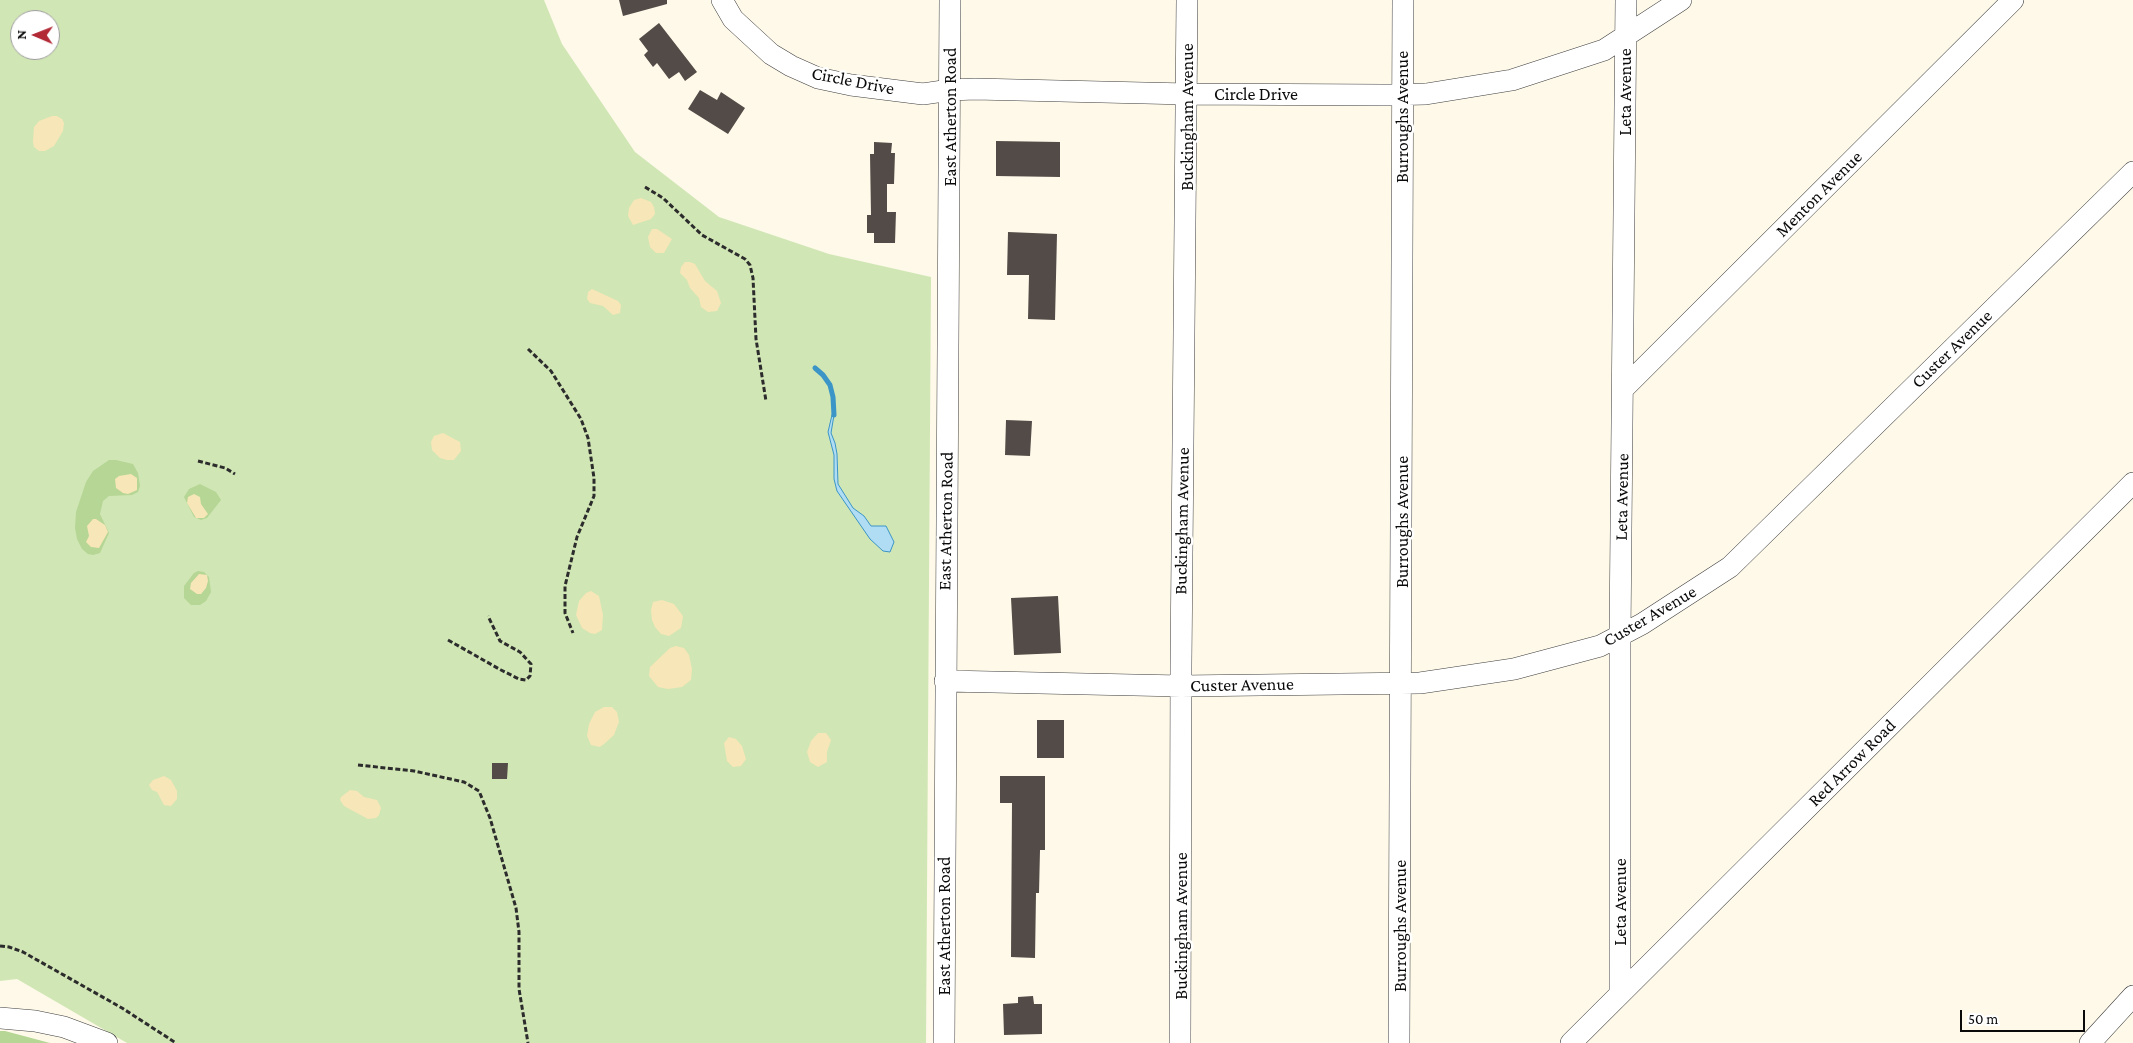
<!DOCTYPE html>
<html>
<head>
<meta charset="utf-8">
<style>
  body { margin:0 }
  #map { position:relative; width:2133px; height:1043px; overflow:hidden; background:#fef9e9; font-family:"Crimson Pro",serif }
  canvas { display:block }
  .north { position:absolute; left:10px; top:10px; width:50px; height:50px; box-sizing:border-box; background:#fff; border:1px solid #9d9d9d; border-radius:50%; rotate:271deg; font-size:14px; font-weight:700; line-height:20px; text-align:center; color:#0a0a0a }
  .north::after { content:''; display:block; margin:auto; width:18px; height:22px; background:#b32a37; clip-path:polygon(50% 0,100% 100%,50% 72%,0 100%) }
  .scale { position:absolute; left:1960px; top:1010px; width:125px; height:22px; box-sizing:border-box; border:2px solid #0a0a0a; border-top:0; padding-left:6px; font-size:15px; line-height:18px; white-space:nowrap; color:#0a0a0a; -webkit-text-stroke:4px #fff; paint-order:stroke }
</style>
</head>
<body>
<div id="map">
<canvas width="2133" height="1043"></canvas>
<div class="north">N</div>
<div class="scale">50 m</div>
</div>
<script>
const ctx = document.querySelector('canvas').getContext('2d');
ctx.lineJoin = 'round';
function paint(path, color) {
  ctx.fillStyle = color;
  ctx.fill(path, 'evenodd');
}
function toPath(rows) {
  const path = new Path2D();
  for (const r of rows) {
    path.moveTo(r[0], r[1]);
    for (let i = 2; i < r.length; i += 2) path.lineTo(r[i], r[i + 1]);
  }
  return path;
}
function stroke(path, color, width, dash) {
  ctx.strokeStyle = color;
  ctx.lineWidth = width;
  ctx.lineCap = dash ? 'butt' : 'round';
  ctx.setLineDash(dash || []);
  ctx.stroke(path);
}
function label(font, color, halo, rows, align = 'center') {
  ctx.font = font + ' "Crimson Pro",serif';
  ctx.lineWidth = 5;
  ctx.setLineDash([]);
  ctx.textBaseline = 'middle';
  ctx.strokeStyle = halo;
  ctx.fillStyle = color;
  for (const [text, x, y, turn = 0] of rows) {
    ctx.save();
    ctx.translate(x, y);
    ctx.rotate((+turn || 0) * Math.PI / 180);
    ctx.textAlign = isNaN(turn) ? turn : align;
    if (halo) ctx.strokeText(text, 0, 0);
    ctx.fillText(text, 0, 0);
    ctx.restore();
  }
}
paint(toPath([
  [0,0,544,0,562,44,635,152,719,217,829,254,931,277,926,1043,127,1043,17,979,0,981],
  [20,20,50,20,50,50,20,50]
]), '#d1e6b5');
paint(toPath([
  [109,460,116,460,133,464,138,473,140,486,138,492,132,495,109,496,103,501,100,514,109,533,100,553,93,555,88,554,82,549,77,539,75,528,76,512,86,482,93,471],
  [200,484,216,492,221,500,207,518,201,520,194,517,184,497,189,489],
  [198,571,204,572,209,577,211,592,206,601,200,605,191,605,184,598,184,586,194,573],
  [0,1031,5,1031,50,1043,0,1043]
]), '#b5d695');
paint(toPath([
  [52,116,57,116,62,119,64,123,63,131,54,146,45,151,39,151,34,147,33,142,34,127,39,121],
  [641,198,651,202,654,207,655,214,651,219,633,225,628,216,629,208,634,200],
  [652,229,657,229,672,239,664,253,656,253,650,247,648,237],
  [685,262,690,262,695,264,705,281,717,291,721,303,717,311,708,312,701,307,699,298,690,288,687,280,680,273,681,267],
  [592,289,618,301,621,305,620,313,613,315,603,306,590,303,587,299,588,292],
  [443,433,460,442,461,451,454,460,447,460,440,458,432,450,431,442,434,436],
  [131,474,137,478,137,490,128,494,123,493,116,488,115,479,119,476],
  [194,494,200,497,201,504,208,514,204,518,196,518,187,503,188,497],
  [93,519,96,519,105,525,108,532,99,548,91,547,86,542,89,536,87,526],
  [199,574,207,575,208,581,206,588,201,594,197,594,190,589,191,583],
  [591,591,599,596,603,615,602,630,595,634,590,633,582,628,576,615,579,601,586,593],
  [662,600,674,604,683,616,681,628,669,636,661,634,655,627,652,620,651,610,653,602],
  [676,646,684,648,689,655,692,669,691,680,682,687,668,689,658,687,649,676,650,667,670,648],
  [604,707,612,707,617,712,619,722,617,727,614,735,604,744,600,747,591,745,587,736,589,724,595,712],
  [818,733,826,733,831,740,827,752,827,762,818,767,810,762,807,752,811,741],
  [729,737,736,739,742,746,746,759,741,766,733,767,727,761,724,743],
  [164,776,171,780,177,791,177,799,171,806,164,805,157,792,152,790,149,785,153,780],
  [350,790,357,791,364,797,377,800,381,808,379,815,376,818,368,819,344,806,340,800,341,797]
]), '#f7e6b7');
const water = toPath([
  [832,415,834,415,831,433,835,443,837,454,838,484,853,508,864,516,871,526,886,526,894,542,890,552,883,551,870,539,837,491,834,479,834,455,828,432,832,415]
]);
paint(water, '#b0ddf3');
stroke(water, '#3b95c6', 1);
stroke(toPath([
  [815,368,823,375,830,385,833,397,834,415]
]), '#3b95c6', 5);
paint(toPath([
  [619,0,667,0,667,4,623,16],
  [659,23,697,72,685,81,679,72,669,79,657,63,653,67,644,55,648,51,639,39],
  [700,90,717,100,721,92,745,108,728,134,688,109],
  [996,141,1060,142,1060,177,996,176],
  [874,142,892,143,891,153,895,153,894,184,887,184,887,212,896,212,895,243,874,243,874,233,867,233,867,215,871,215,870,154,874,154],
  [1008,232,1057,234,1055,320,1028,319,1029,275,1007,275],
  [1006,420,1032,421,1030,456,1005,455],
  [1058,596,1061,653,1014,655,1011,598],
  [1037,720,1064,720,1064,758,1037,758],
  [492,763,508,763,507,779,492,779],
  [1000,776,1045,776,1045,850,1040,850,1039,893,1036,893,1035,958,1011,957,1012,803,1000,803],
  [1033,996,1034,1004,1042,1004,1042,1034,1004,1035,1003,1004,1018,1003,1018,997]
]), '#524b47');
const minor = toPath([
  [722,0,733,19,771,54,791,66,818,78,851,85,923,94,950,90,975,89,1187,94,1383,95,1426,94,1512,80,1604,50,1681,0],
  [1623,389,2013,0],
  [945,681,1181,686,1420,683,1514,669,1600,646,1642,624,1730,567,2133,172],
  [1620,993,1620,636,1626,0],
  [0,1018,35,1021,64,1027,107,1043],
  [944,1043,950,0],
  [1180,1043,1181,665,1187,0],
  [1399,1043,1403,0],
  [1571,1043,2133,483],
  [2090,1043,2133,996]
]);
stroke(minor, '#3d3d3d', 22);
stroke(toPath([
  [645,187,663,198,702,235,745,259,750,265,753,278,756,339,766,401],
  [528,349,551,371,581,419,588,438,594,478,594,496,577,537,565,586,565,613,573,633],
  [198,461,225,468,235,474],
  [448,640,501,670,519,679,526,680,530,676,531,664,520,652,500,641,488,616],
  [358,765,414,771,464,782,479,791,490,818,516,908,519,932,519,989,528,1043],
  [0,946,9,947,23,952,122,1008,176,1043]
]), '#2c2c2c', 3, [5, 2.5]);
stroke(minor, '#fff', 21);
label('18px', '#0a0a0a', '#fff', [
  ["Circle Drive",853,81,11],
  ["Leta Avenue",1625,92,-90],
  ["Circle Drive",1256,94],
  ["East Atherton Road",950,117,-90],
  ["Buckingham Avenue",1187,117,-90],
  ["Burroughs Avenue",1402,117,-90],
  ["Menton Avenue",1819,194,-45],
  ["Custer Avenue",1952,349,-44],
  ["Leta Avenue",1622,497,-89],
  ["East Atherton Road",946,521,-89],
  ["Buckingham Avenue",1182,521,-89],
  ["Burroughs Avenue",1402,522,-90],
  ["Custer Avenue",1650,616,-30],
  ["Custer Avenue",1242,685,-1],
  ["Red Arrow Road",1852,763,-45],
  ["Leta Avenue",1620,902,-90],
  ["East Atherton Road",944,926,-90],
  ["Buckingham Avenue",1181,926,-90],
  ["Burroughs Avenue",1400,926,-90]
]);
</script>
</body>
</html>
